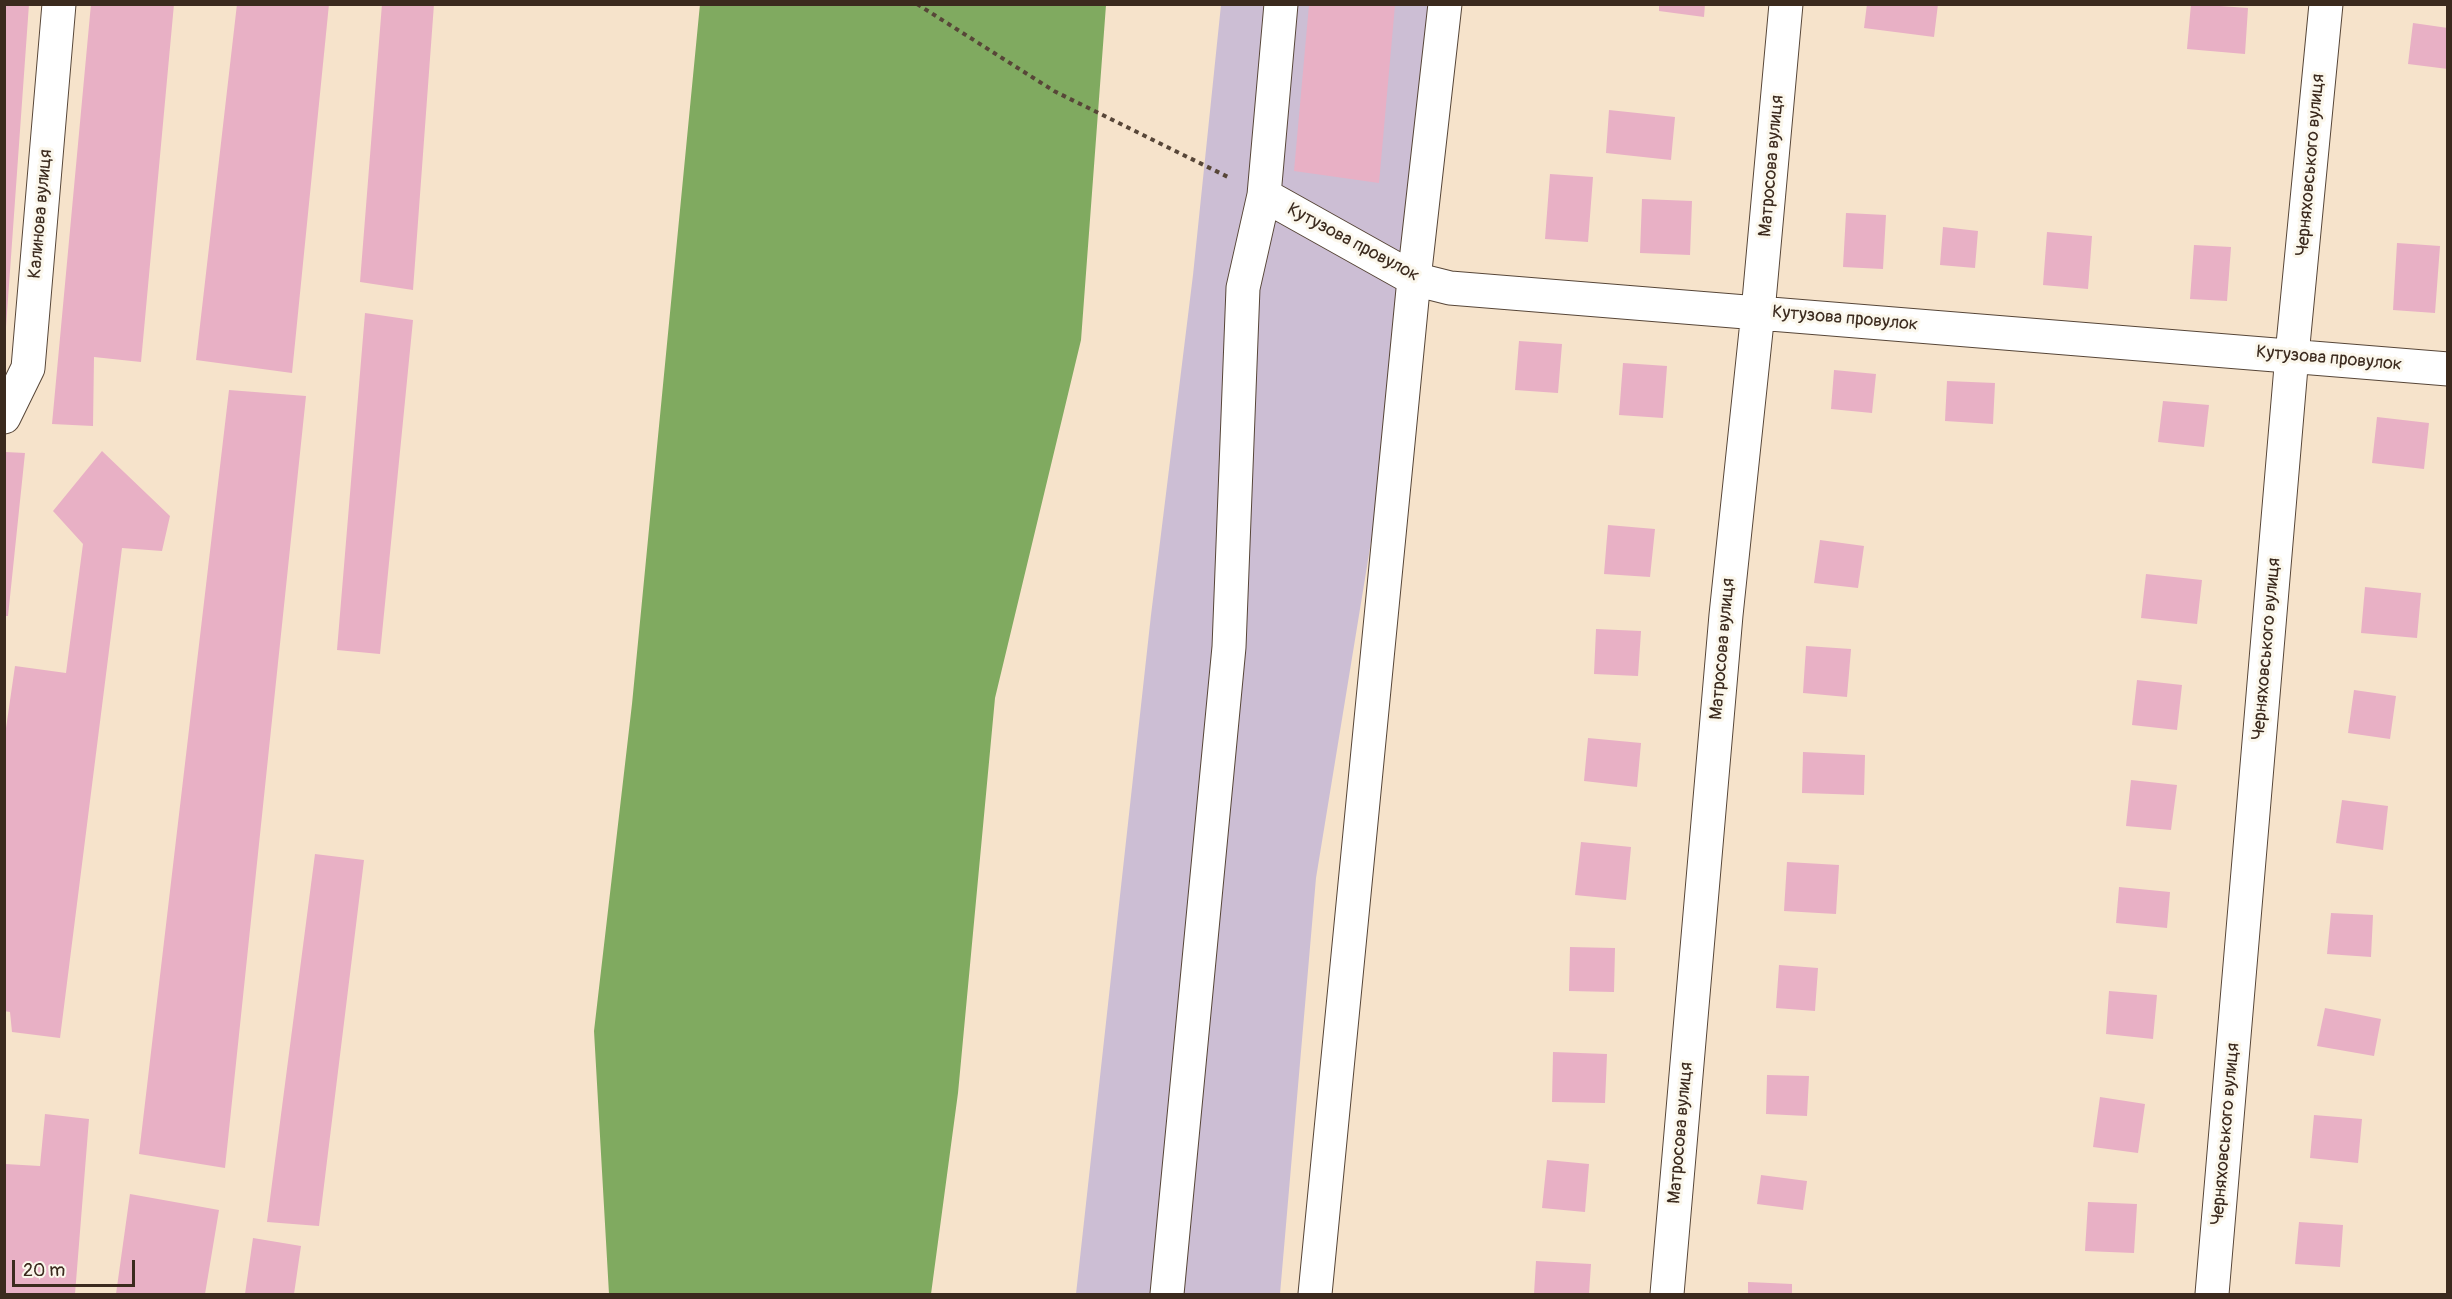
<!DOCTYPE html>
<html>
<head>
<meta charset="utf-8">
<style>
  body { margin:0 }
  #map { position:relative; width:2452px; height:1299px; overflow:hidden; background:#f6e3cb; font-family:Pangolin,sans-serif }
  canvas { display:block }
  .frame { position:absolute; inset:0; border:6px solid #3b2a1e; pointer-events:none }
  .scale { position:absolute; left:12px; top:1260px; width:123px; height:27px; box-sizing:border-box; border:3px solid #3b2a1e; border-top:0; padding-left:8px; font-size:18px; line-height:21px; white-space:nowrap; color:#3b2a1e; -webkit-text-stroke:4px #fbf7ec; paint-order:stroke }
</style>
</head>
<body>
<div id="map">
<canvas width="2452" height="1299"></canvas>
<div class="frame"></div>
<div class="scale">20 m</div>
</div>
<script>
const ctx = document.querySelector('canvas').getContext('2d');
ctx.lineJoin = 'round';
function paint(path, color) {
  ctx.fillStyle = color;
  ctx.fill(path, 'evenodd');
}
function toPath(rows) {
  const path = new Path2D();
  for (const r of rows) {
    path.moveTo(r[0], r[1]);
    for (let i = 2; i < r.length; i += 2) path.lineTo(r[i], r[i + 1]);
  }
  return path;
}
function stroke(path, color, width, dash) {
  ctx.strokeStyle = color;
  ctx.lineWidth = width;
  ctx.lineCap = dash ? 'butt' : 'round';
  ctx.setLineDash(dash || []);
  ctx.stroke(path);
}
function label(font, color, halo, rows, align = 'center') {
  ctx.font = font + ' Pangolin,sans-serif';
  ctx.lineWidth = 6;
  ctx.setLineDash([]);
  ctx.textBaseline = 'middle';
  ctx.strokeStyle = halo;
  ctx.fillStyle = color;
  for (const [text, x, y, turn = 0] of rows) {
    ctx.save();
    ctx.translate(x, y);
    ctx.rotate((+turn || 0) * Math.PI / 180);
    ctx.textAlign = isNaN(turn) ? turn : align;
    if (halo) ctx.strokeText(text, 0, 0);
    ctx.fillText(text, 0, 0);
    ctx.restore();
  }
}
paint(toPath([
  [1221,5,1445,5,1414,279,1316,878,1280,1294,1076,1294,1151,615,1193,275]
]), '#ccbed4');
paint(toPath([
  [700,4,1106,5,1081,340,995,698,958,1093,931,1294,609,1294,594,1031,632,704]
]), '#80aa60');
paint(toPath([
  [4,4,29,4,6,327,4,327],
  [91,4,174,4,141,362,94,357,93,426,52,424],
  [237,4,329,4,292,373,196,360],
  [382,4,434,4,413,290,360,282],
  [1659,4,1705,4,1704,17,1659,11],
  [1867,4,1938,4,1934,37,1864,28],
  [2191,4,2248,8,2245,54,2187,49],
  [1309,5,1395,5,1379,183,1294,171],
  [2413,23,2448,28,2448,69,2408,64],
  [1609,110,1675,117,1671,160,1606,153],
  [1550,174,1593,177,1588,242,1545,239],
  [1642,199,1692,201,1690,255,1640,253],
  [1846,213,1886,215,1883,269,1843,267],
  [1943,227,1978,231,1975,268,1940,265],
  [2047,232,2092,236,2088,289,2043,285],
  [2397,243,2440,246,2435,313,2393,310],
  [2194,245,2231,247,2227,301,2190,299],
  [365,313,413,320,380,654,337,650],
  [1519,341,1562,344,1558,393,1515,390],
  [1623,363,1667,366,1663,418,1619,415],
  [1834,370,1876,374,1872,413,1831,409],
  [1947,381,1995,383,1993,424,1945,421],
  [229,390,306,396,225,1168,139,1154],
  [2163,401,2209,405,2204,447,2158,442],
  [2377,417,2429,423,2424,469,2372,463],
  [102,451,170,516,162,551,122,548,60,1038,12,1032,10,1012,4,1011,4,742,15,666,66,673,83,544,53,511],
  [5,452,25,453,8,616,5,616],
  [1608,525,1655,529,1650,577,1604,574],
  [1820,540,1864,546,1858,588,1814,583],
  [2146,574,2202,580,2197,624,2141,618],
  [2365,587,2421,593,2417,638,2361,633],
  [1596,629,1641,631,1638,676,1594,674],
  [1806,646,1851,649,1847,697,1803,693],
  [2137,680,2182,685,2177,730,2132,725],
  [2354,690,2396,696,2390,739,2348,733],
  [1588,738,1641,743,1637,787,1584,781],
  [1803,752,1865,755,1864,795,1802,793],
  [2131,780,2177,785,2171,830,2126,826],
  [2342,800,2388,806,2383,850,2336,843],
  [1581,842,1631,847,1626,900,1575,895],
  [315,854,364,860,319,1226,267,1222],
  [1787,862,1839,865,1836,914,1784,911],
  [2119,887,2170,892,2167,928,2116,923],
  [2331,913,2373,915,2371,957,2327,954],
  [1570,947,1615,948,1614,992,1569,991],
  [1779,965,1818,968,1815,1011,1776,1008],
  [2109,991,2157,995,2153,1039,2106,1034],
  [2325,1008,2381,1019,2374,1056,2317,1046],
  [1553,1052,1607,1054,1605,1103,1552,1102],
  [1767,1075,1809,1076,1807,1116,1766,1114],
  [2100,1097,2145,1104,2138,1153,2093,1147],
  [45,1114,89,1119,75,1294,4,1294,5,1164,40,1166],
  [2314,1115,2362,1119,2358,1163,2310,1158],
  [1547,1160,1589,1164,1585,1212,1542,1208],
  [1761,1175,1807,1181,1803,1210,1757,1204],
  [130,1194,219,1210,205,1294,116,1294],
  [2088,1202,2137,1204,2134,1253,2085,1251],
  [2299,1222,2343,1225,2340,1267,2295,1264],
  [253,1238,301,1246,294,1294,245,1294],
  [1536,1261,1591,1264,1589,1294,1534,1294],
  [1748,1282,1792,1284,1792,1294,1748,1294]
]), '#e8b0c5');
const street = toPath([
  [1264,195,1414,279,1450,288,2448,369],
  [1167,1294,1229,647,1243,288,1264,195,1281,4],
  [1315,1294,1414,279,1445,4],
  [1667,1294,1726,615,1758,312,1786,4],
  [2212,1294,2292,355,2326,4]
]);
const secondary = toPath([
  [4,417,28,368,59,4]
]);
stroke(street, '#574638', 35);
stroke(secondary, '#574638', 35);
stroke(toPath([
  [917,4,1054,91,1228,177]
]), '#574638', 4, [4.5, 4.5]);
stroke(street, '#fff', 33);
stroke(secondary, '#fff', 33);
label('18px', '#3b2a1e', '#fbf7ec', [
  ["Черняховського вулиця",2311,165,-85],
  ["Матросова вулиця",1772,166,-85],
  ["Калинова вулиця",41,214,-85],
  ["Кутузова провулок",1353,243,28],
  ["Кутузова провулок",1845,319,5],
  ["Кутузова провулок",2329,359,5],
  ["Матросова вулиця",1723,649,-85],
  ["Черняховського вулиця",2267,649,-85],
  ["Матросова вулиця",1681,1133,-85],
  ["Черняховського вулиця",2226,1134,-85]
]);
</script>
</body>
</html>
